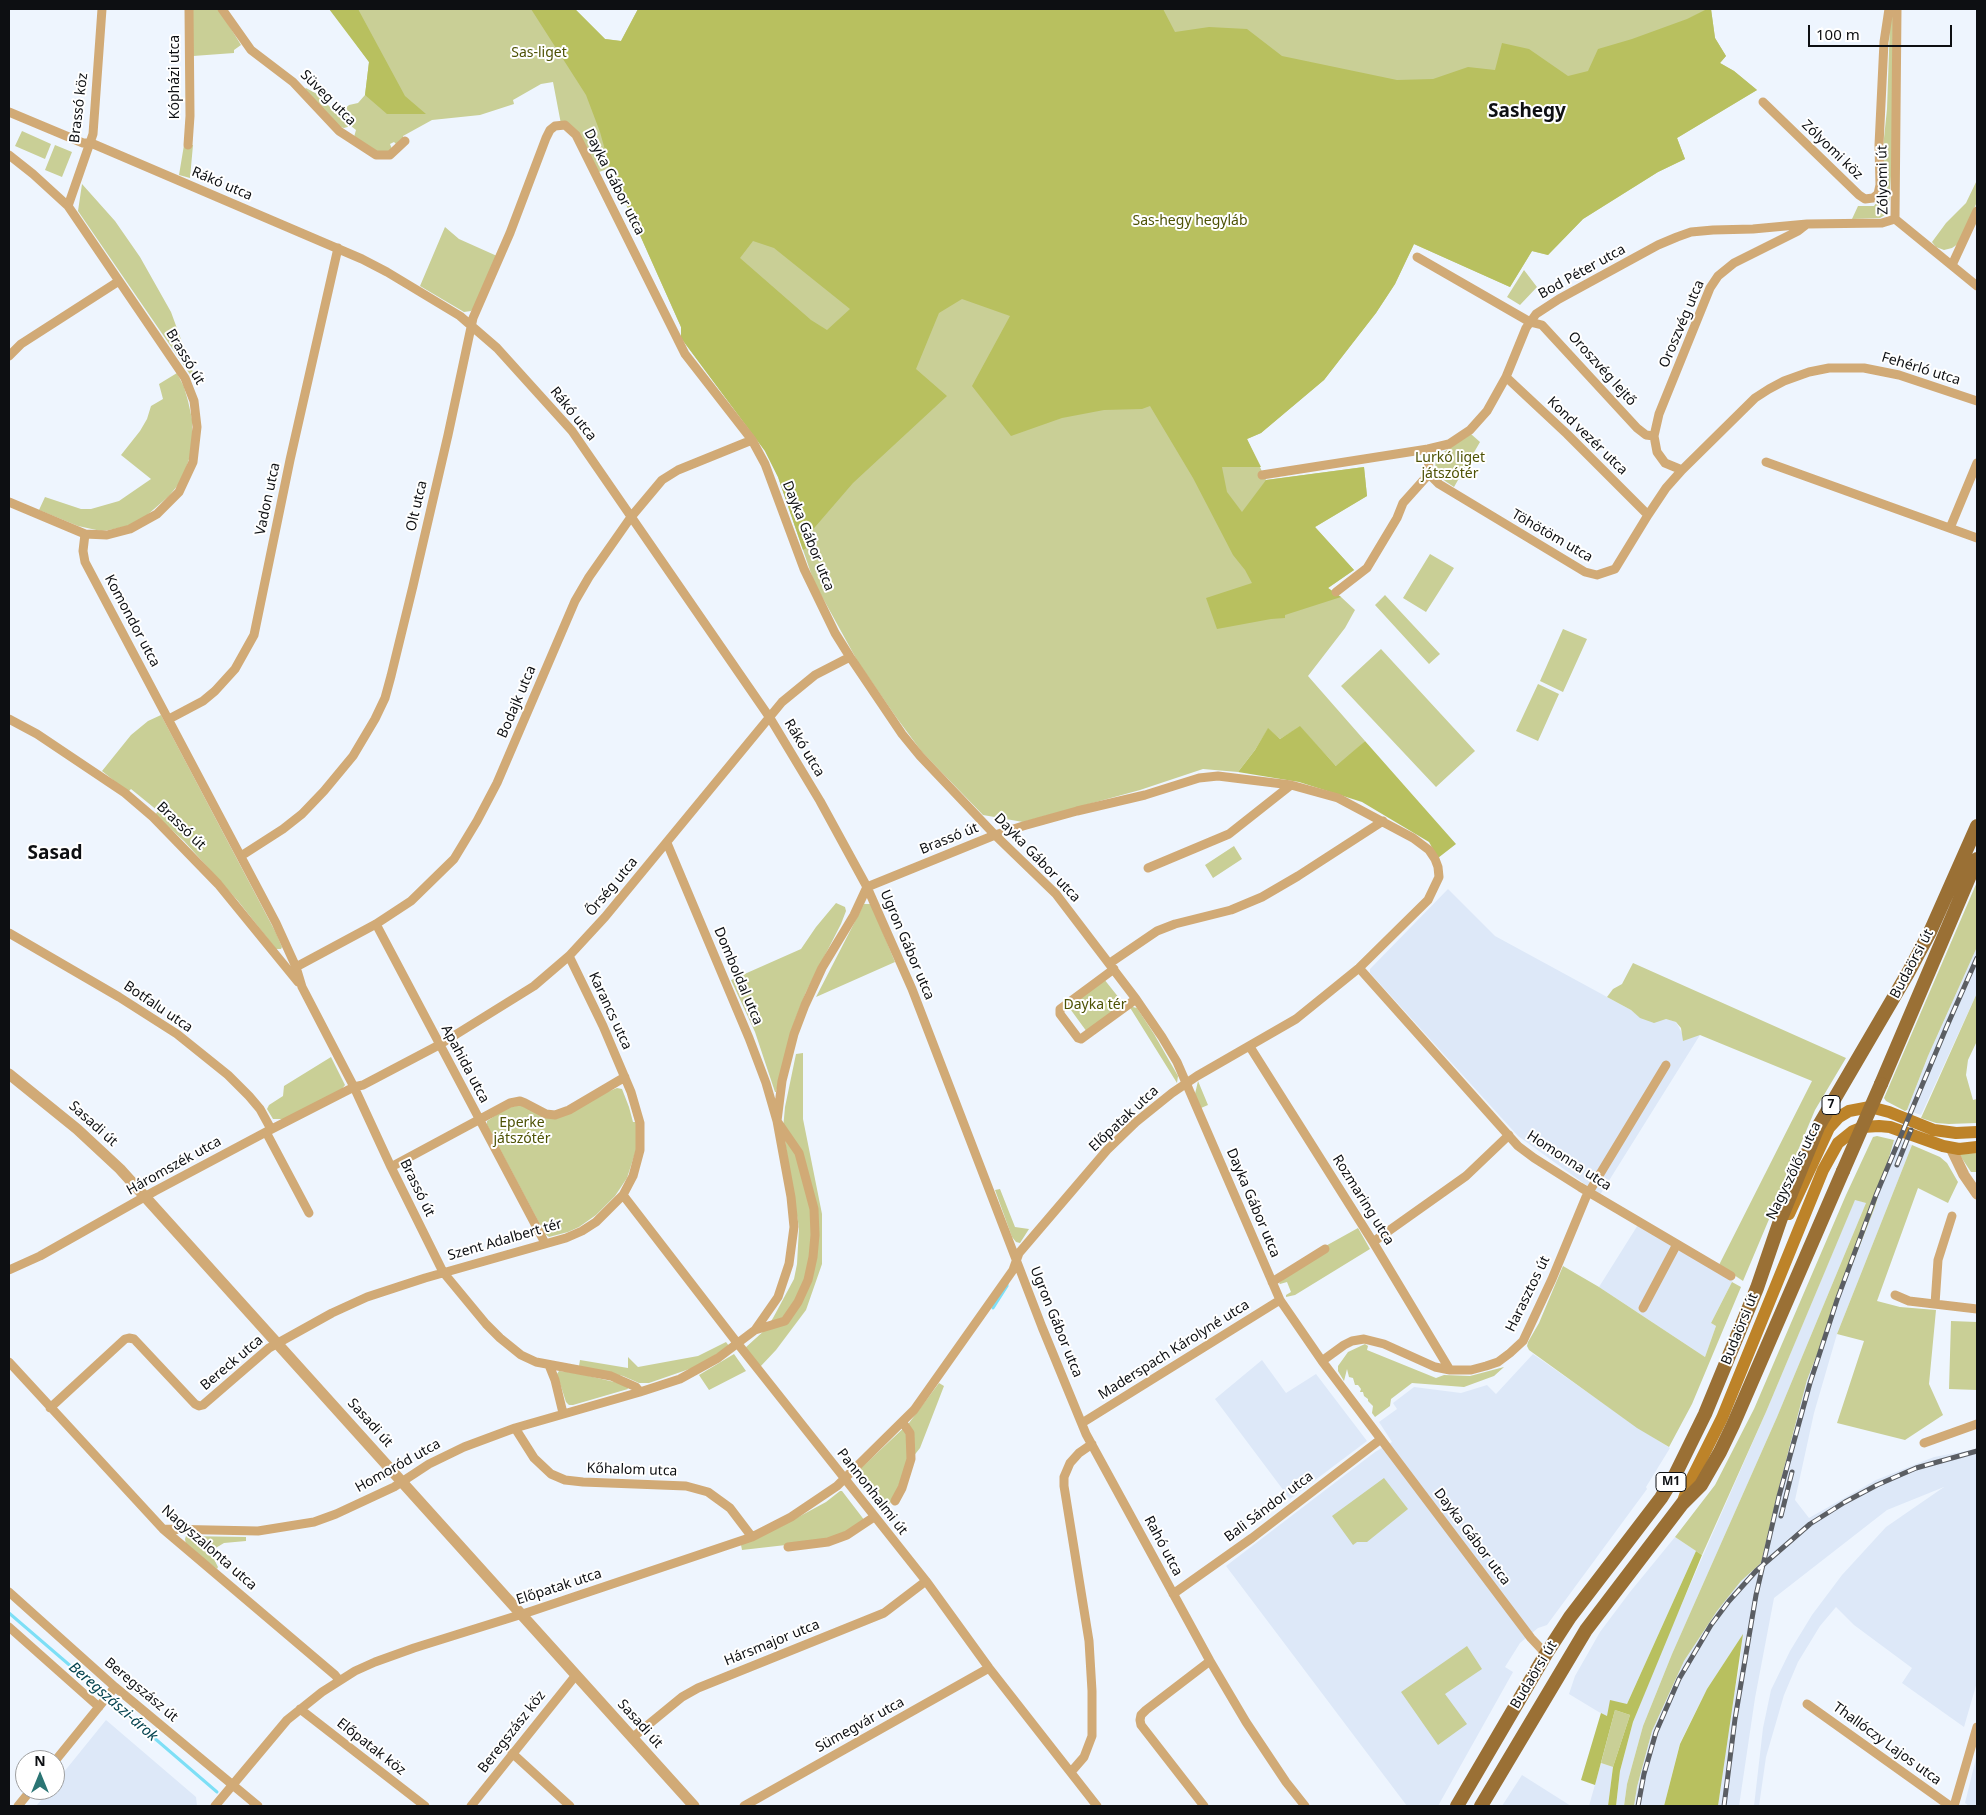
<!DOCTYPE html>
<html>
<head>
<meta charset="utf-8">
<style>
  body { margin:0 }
  #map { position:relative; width:1986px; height:1815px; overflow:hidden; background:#eef5fe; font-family:"Noto Sans",sans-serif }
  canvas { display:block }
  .frame { position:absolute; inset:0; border:10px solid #0d0f12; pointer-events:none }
  .north { position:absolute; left:15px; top:1750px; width:50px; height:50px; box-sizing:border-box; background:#fff; border:1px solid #9e9fa0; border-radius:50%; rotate:0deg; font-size:14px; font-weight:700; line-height:20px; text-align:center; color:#0d0f12 }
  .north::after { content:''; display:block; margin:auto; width:18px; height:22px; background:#2b7574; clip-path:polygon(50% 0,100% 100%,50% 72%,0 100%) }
  .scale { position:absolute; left:1808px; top:25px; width:144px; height:22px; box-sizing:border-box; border:2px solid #0d0f12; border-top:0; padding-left:6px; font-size:15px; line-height:18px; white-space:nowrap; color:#0d0f12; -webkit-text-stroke:4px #fff; paint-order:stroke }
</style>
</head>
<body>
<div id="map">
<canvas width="1986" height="1815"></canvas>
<div class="frame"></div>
<div class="north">N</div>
<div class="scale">100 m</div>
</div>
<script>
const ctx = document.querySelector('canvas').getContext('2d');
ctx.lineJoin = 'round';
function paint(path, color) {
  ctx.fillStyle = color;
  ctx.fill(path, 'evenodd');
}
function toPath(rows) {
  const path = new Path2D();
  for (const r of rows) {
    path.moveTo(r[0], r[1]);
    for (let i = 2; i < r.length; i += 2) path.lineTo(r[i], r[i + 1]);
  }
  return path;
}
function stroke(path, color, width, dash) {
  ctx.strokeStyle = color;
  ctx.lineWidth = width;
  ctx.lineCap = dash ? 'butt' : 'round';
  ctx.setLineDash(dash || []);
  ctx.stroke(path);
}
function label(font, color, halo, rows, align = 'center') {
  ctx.font = font + ' "Noto Sans",sans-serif';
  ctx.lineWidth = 4;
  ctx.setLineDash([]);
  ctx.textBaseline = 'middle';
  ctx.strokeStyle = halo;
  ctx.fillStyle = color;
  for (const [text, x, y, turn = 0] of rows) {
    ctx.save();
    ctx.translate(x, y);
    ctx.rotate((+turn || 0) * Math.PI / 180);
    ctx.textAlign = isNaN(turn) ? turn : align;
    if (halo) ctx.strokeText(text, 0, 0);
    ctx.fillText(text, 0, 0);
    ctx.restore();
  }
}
paint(toPath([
  [1448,889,1495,936,1631,1010,1641,1018,1666,1019,1676,1022,1683,1035,1700,1035,1600,1195,1518,1136,1370,973,1370,969],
  [1977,947,1977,993,1921,1115,1907,1110,1928,1056],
  [1894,1140,1912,1145,1837,1334,1814,1413,1795,1500,1809,1518,1876,1480,1934,1457,1977,1449,1977,1682,1964,1727,1902,1683,1912,1668,1854,1625,1836,1607,1820,1626,1798,1662,1784,1695,1766,1757,1759,1806,1754,1806,1763,1728,1771,1690,1790,1651,1812,1615,1842,1575,1886,1527,1944,1487,1887,1510,1774,1598,1755,1698,1739,1806,1718,1806,1729,1720,1740,1665,1742,1636,1707,1689,1680,1743,1664,1806,1634,1806,1637,1787,1652,1731,1684,1661,1717,1611,1741,1581,1761,1563,1777,1495,1807,1380,1875,1207],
  [1855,1199,1866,1203,1777,1417,1672,1654,1643,1726,1627,1784,1624,1806,1616,1806,1620,1771,1633,1722,1662,1649,1766,1412],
  [1641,1220,1735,1276,1711,1323,1716,1326,1705,1357,1599,1287],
  [1533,1354,1637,1427,1670,1448,1646,1487,1647,1489,1547,1625,1538,1628,1520,1643,1505,1667,1513,1672,1438,1806,1407,1806,1226,1566,1375,1452,1392,1442,1379,1422,1397,1409,1393,1403,1414,1387,1461,1393,1487,1385,1496,1394],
  [1262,1360,1286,1393,1316,1374,1367,1441,1290,1499,1215,1399],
  [1675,1537,1696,1551,1627,1704,1607,1717,1569,1694,1575,1676,1600,1632,1630,1592],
  [106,1720,196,1797,197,1806,36,1806,50,1790,55,1790,55,1783],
  [1977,1754,1977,1806,1969,1806,1965,1803],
  [1601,1763,1613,1767,1608,1806,1589,1806],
  [1522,1775,1571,1806,1502,1806]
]), '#dde8f8');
paint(toPath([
  [192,9,217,9,220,11,241,45,234,50,234,53,193,56],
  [358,9,575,9,605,39,621,41,638,9,1711,9,1715,38,1726,56,1720,63,1734,71,1757,90,1677,138,1685,159,1658,172,1583,219,1548,255,1532,251,1510,287,1414,244,1395,284,1376,313,1324,380,1261,433,1247,439,1266,480,1364,467,1367,496,1315,527,1354,570,1328,588,1341,597,1355,610,1345,628,1308,676,1365,741,1337,767,1300,727,1280,739,1268,729,1255,750,1238,772,1203,769,1140,790,1023,822,983,815,922,752,896,717,858,662,814,582,778,477,765,451,681,338,681,327,610,168,599,172,576,135,561,124,553,82,541,84,513,100,514,104,480,115,432,120,403,136,403,139,398,146,394,142,390,144,392,149,390,153,377,153,354,137,356,130,351,126,344,128,340,127,305,89,306,88,317,94,338,115,349,105,358,103,365,95,369,62,343,26],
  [1893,9,1892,161,1889,206,1878,199,1883,188,1883,148,1887,109,1890,22],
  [22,131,51,144,45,159,15,146],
  [55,145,72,152,62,177,45,170],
  [184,145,193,145,190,178,179,175],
  [1977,180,1977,202,1958,244,1952,248,1944,250,1936,247,1932,242,1946,223,1966,203],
  [82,184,115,221,140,257,171,312,198,386,78,211],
  [1876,203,1888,210,1885,215,1880,218,1852,219,1858,206,1874,206],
  [445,227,459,239,497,256,475,307,471,311,464,312,420,286],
  [1524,270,1537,287,1520,305,1507,297],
  [177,373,184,387,188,401,192,419,192,438,190,456,184,474,178,485,169,496,146,516,128,526,109,530,101,531,78,526,39,510,45,497,81,509,91,509,119,501,151,479,121,455,140,431,147,419,151,406,163,399,159,384],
  [1471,434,1480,442,1454,487,1445,481,1435,471,1436,457],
  [1430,554,1454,568,1426,612,1403,598],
  [1385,595,1440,654,1429,664,1375,605],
  [1563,629,1587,639,1563,692,1540,681],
  [1381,649,1475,751,1436,787,1341,686],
  [1538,684,1559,694,1538,741,1516,731],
  [161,715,276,933,282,947,281,949,276,949,238,901,184,841,155,815,158,811,131,789,128,792,102,771,131,735,148,721],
  [1234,846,1242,859,1213,878,1205,865],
  [1977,882,1977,947,1928,1056,1907,1110,1905,1111,1886,1101,1884,1098],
  [836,903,845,907,846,911,841,924,806,992,795,1020,776,1092,775,1092,755,1032,731,980,801,949,816,927],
  [864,904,871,904,895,962,816,997],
  [1633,963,1846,1058,1815,1110,1743,1281,1719,1265,1812,1081,1700,1035,1683,1041,1681,1028,1676,1022,1666,1019,1654,1023,1640,1018,1631,1010,1607,997,1613,989,1622,984],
  [1104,979,1123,1003,1087,1032,1068,1006],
  [1977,993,1977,1041,1968,1060,1966,1075,1973,1100,1977,1099,1977,1123,1949,1124,1936,1123,1921,1118],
  [1129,1006,1137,1008,1154,1034,1178,1076,1177,1083],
  [803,1053,803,1119,822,1214,822,1264,806,1310,776,1350,760,1367,745,1348,766,1329,773,1318,794,1279,797,1264,799,1228,783,1129,785,1107,796,1054],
  [331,1057,345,1085,342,1089,284,1119,273,1119,267,1109,269,1105,283,1096,284,1086],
  [1198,1081,1208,1105,1201,1108,1195,1094],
  [617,1088,622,1089,629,1107,633,1122,637,1122,637,1147,627,1178,615,1196,596,1215,579,1227,568,1232,549,1237,545,1234,487,1125,487,1121,507,1108,520,1105,545,1117],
  [1877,1136,1894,1140,1875,1207,1807,1380,1777,1495,1761,1563,1741,1581,1717,1611,1684,1661,1652,1731,1637,1787,1634,1806,1624,1806,1627,1784,1643,1726,1672,1654,1777,1417,1866,1203,1855,1200,1766,1412,1702,1555,1675,1537,1715,1485,1754,1409,1846,1195,1873,1137],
  [1912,1145,1940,1157,1947,1163,1958,1182,1948,1203,1918,1188,1877,1301,1900,1307,1936,1310,1929,1384,1943,1415,1905,1440,1837,1423,1864,1341,1837,1334],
  [1977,1153,1977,1172,1971,1172,1959,1154],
  [1000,1189,1015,1227,1029,1229,1020,1243,1016,1242,1012,1237,995,1190],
  [1358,1228,1370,1249,1295,1295,1286,1297,1286,1295,1291,1292,1287,1282,1280,1284,1279,1283,1322,1248],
  [1563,1266,1599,1287,1705,1357,1716,1326,1711,1323,1732,1282,1741,1287,1692,1404,1669,1447,1637,1428,1529,1350,1527,1346,1528,1342,1539,1323],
  [1951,1321,1977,1322,1977,1390,1949,1389],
  [726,1342,729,1346,698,1366,649,1383,639,1383,623,1376,579,1366,580,1360,628,1368,628,1357,638,1367,698,1356],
  [1365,1344,1368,1346,1367,1350,1436,1378,1444,1375,1470,1376,1504,1367,1494,1376,1464,1387,1412,1383,1391,1399,1390,1406,1375,1417,1372,1413,1373,1406,1368,1401,1368,1399,1364,1396,1363,1392,1360,1392,1361,1389,1358,1385,1355,1385,1353,1378,1349,1377,1347,1369,1344,1381,1338,1371,1338,1366,1348,1352],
  [734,1354,746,1371,709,1390,699,1375],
  [559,1371,576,1373,623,1384,627,1386,628,1389,573,1405,569,1405,566,1402,557,1374],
  [939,1383,944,1386,920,1448,905,1467,894,1499,882,1511,859,1480,859,1470,909,1423],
  [1384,1478,1408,1509,1367,1542,1357,1542,1353,1545,1332,1516],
  [840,1491,842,1491,865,1521,852,1529,821,1541,742,1550,741,1545,780,1527,826,1502],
  [186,1536,246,1537,246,1541,224,1543,214,1549,212,1555,218,1567,217,1569,186,1545,185,1539],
  [1467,1646,1482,1669,1445,1694,1467,1724,1438,1745,1401,1692],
  [1615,1710,1630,1715,1613,1767,1601,1763]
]), '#c9cf96');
paint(toPath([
  [329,9,358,9,405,96,426,114,387,114,365,95,369,62],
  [531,9,575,9,605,39,621,41,638,9,1163,9,1175,32,1209,27,1247,29,1282,56,1397,80,1433,79,1468,67,1495,70,1502,43,1529,49,1568,76,1588,71,1598,49,1632,39,1687,19,1707,9,1711,9,1715,38,1726,56,1720,63,1734,71,1757,90,1677,138,1685,159,1658,172,1583,219,1548,255,1532,251,1510,287,1414,244,1395,284,1376,313,1324,380,1261,433,1247,439,1261,467,1222,467,1227,492,1242,512,1266,480,1364,467,1367,496,1315,527,1354,570,1328,588,1341,597,1285,615,1285,618,1271,619,1217,629,1206,598,1252,583,1245,570,1233,555,1193,478,1150,406,1142,409,1104,410,1062,418,1011,436,972,386,1010,316,962,299,939,313,916,369,947,396,853,483,809,534,810,546,803,550,778,477,765,451,681,338,681,327,610,168,600,132,586,95],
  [753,241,774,248,850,309,827,330,811,320,740,258],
  [1300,726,1336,766,1365,741,1456,844,1438,858,1429,842,1362,802,1299,782,1238,772,1255,750,1268,728,1280,739],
  [1696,1551,1702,1555,1633,1722,1620,1771,1616,1806,1608,1806,1613,1767,1630,1715,1615,1710,1595,1785,1581,1780,1601,1713,1607,1716,1610,1700,1627,1704],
  [1743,1634,1718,1806,1664,1806,1680,1744,1707,1689]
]), '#b8c05f');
stroke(toPath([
  [993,1308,1007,1286,1007,1283],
  [9,1613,217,1792]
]), '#7ddff6', 3);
stroke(toPath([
  [222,9,251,50,293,82,339,131,376,155,390,155,405,141],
  [1897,9,1895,219,1977,286],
  [1763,102,1859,195,1865,199,1873,198,1878,194,1880,185,1879,145,1884,42,1889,9],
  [9,112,83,143,91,143,362,259,387,272,460,316,497,348,572,431,770,718,820,801,867,887,912,989,1042,1327,1086,1434,1210,1661,1246,1722,1286,1782,1305,1806],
  [188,145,190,116,189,9],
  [9,155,33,174,68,206,185,378,194,401,197,427,193,462,179,492,157,514,130,529,107,535,85,534,9,502],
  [68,206,93,134,102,9],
  [1417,257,1530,322,1542,325,1637,428,1646,435,1654,436],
  [1952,265,1977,211],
  [9,356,21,344,119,281],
  [1506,377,1567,434,1648,515],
  [1428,449,1429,474,1439,484,1585,572,1597,575,1615,569,1648,515,1666,488,1682,470,1755,398,1769,389,1784,381,1809,372,1829,368,1864,368,1899,375,1977,401],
  [1766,462,1977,538],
  [1682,470,1665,463,1657,452,1654,436,1659,414,1710,288,1718,276,1734,263,1798,231,1807,224],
  [1262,475,1428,449,1449,444,1470,430,1487,411,1506,377,1526,328,1536,314,1559,299,1658,245,1677,237,1691,232,1713,230,1753,229,1807,224,1882,223,1895,219],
  [1950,528,1977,463],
  [85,534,83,551,85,562,276,923,296,967,302,987,354,1087,391,1167,443,1272,486,1324,500,1338,521,1355,536,1362,611,1376,636,1387,640,1392,680,1379,718,1358,755,1330,778,1297,789,1264,794,1227,791,1197,777,1121,782,1081,794,1034,805,1005,822,968,854,915,867,887,995,835,1023,826,1077,811,1145,795,1199,778,1218,776,1291,785,1338,798,1413,838,1429,850,1435,859,1438,867,1439,877,1428,900,1359,968,1296,1019,1197,1076,1172,1093,1136,1122,1107,1150,1019,1253,1013,1270,914,1410,837,1486,791,1517,752,1537,532,1611,414,1648,375,1662,355,1671,322,1692,287,1720,215,1806],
  [1336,592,1367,568,1397,518,1403,503,1429,474],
  [9,719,37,734,125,793,153,817,218,884,298,982],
  [169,719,203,701,215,691,235,669,254,635,290,460,338,248],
  [667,843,749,1038,766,1083,777,1121,799,1153,814,1209,815,1235,813,1257,808,1280,798,1302,785,1321,755,1330],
  [241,856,283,829,302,814,324,791,353,756,375,719,385,698,391,676,413,586,448,435,473,318,510,233,546,138,550,130,555,126,565,125,576,135,685,354,752,440,765,464,804,569,835,633,850,657,902,734,920,756,995,835,1056,894,1136,999,1162,1037,1177,1062,1280,1300,1322,1361,1531,1638,1546,1654],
  [1148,868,1229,834,1291,785],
  [376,924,545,1243],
  [9,933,119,997,177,1034,228,1075,249,1096,260,1109,271,1129],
  [1110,963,1157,931,1175,924,1231,910,1262,897,1298,876,1383,821],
  [296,967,376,924,411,901,454,859,477,821,497,783,575,601,589,577,631,517,662,480,678,470,752,440],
  [1359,968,1518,1146,1534,1158,1580,1187,1731,1276],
  [1114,969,1060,1009,1060,1014,1078,1038,1081,1039,1136,999],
  [1250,1047,1373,1242,1450,1370],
  [266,1132,309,1213],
  [391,1167,510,1103,520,1101,525,1103,546,1114,555,1115,569,1110,625,1077],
  [623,1195,738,1344,926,1581,989,1668,1097,1806],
  [1373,1242,1466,1176,1509,1135],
  [9,1270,40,1256,155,1191,266,1132,354,1087,363,1085,439,1045,534,986,569,956,605,917,782,702,815,675,850,657],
  [1272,1282,1325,1249],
  [1895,1295,1909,1301,1977,1309],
  [1935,1304,1938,1260,1952,1216],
  [1643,1308,1677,1244],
  [1322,1361,1344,1345,1352,1341,1364,1339,1384,1344,1435,1367,1450,1370,1471,1370,1486,1366,1498,1362,1510,1353,1523,1341,1552,1279,1586,1197,1666,1065],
  [9,1362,163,1529,335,1675,339,1680],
  [549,1365,555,1380,563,1413],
  [50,1408,125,1339,129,1338,134,1339,195,1404,199,1406,203,1405,269,1348,332,1313,367,1297,425,1278,566,1238,582,1231,596,1222,623,1195,633,1176,640,1150,640,1123,631,1092,603,1026,569,956],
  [1082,1423,1280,1300],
  [515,1428,534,1458,551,1474,565,1480,583,1482,686,1486,708,1492,730,1508,752,1537],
  [1924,1443,1977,1424],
  [895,1501,902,1488,911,1459,910,1433,903,1423],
  [163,1529,258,1531,314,1522,336,1514,394,1487,429,1464,464,1447,515,1428,640,1392],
  [788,1547,828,1542,847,1535,874,1517],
  [9,1592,115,1687,258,1806],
  [1173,1594,1252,1538,1381,1439],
  [9,1627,99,1707],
  [1807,1704,1950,1806],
  [300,1709,425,1806],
  [632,1738,682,1697,698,1688,884,1613,926,1581],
  [512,1753,570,1806],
  [55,1761,115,1687],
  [1071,1772,1084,1757,1092,1736,1092,1691,1089,1641,1064,1486,1064,1477,1070,1463,1079,1453,1092,1444],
  [18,1806,31,1790],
  [471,1806,576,1675],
  [744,1806,989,1668],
  [1204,1806,1141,1725,1140,1720,1141,1715,1146,1710,1210,1661],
  [1954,1806,1977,1727]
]), '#d1aa76', 9);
stroke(toPath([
  [9,1074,77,1129,120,1169,694,1806],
  [1951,1148,1964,1175,1977,1194]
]), '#d1aa76', 11);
stroke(toPath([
  [1789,1214,1829,1128,1839,1117,1849,1111,1870,1107,1889,1112,1934,1130,1956,1133,1977,1132],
  [1682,1504,1689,1484,1722,1418,1823,1170,1838,1143,1853,1131,1863,1127,1879,1126,1890,1127,1943,1146,1959,1149,1977,1147]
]), '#bd8329', 12);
stroke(toPath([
  [1881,1084,1977,859],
  [1457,1806,1546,1654,1570,1617,1661,1498,1675,1475,1705,1414,1757,1288,1781,1218,1818,1127,1908,973,1930,932,1977,826],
  [1481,1806,1586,1630,1682,1504,1701,1485,1720,1452,1733,1425,1843,1171]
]), '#9a7035', 14);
const rail = toPath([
  [1897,1165,1911,1130],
  [1781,1516,1792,1472],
  [1638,1806,1644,1774,1656,1732,1679,1679,1711,1625,1729,1601,1756,1571,1810,1524,1845,1502,1877,1485,1916,1468,1977,1451],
  [1724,1806,1735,1719,1756,1595,1779,1496,1810,1383,1837,1300,1876,1195,1947,1026,1977,958]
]);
stroke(rail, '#5b5e63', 5);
stroke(rail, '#fff', 3, [9]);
stroke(toPath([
  [1843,1171,1881,1084]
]), '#9a7035', 14);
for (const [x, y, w] of [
  [1831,1105,18],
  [1671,1482,30]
]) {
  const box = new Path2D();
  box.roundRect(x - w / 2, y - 9.5, w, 19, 4);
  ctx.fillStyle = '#fff';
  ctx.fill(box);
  stroke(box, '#0d0f12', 1);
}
label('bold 12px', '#0d0f12', null, [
  ["7",1831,1105],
  ["M1",1671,1482]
]);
label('14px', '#4e5205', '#fff', [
  ["Sas-liget",539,53],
  ["Sas-hegy hegyláb",1190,221],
  ["Lurkó liget",1450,458],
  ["játszótér",1450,474],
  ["Dayka tér",1095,1005],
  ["Eperke",522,1123],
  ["játszótér",522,1139]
]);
label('14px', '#0d0f12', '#fff', [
  ["Kópházi utca",175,77,-90],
  ["Süveg utca",328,98,45],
  ["Brassó köz",79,108,-83],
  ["Zólyomi köz",1832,150,44],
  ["Zólyomi út",1883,180,-91],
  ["Dayka Gábor utca",614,182,63],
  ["Rákó utca",222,184,23],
  ["Bod Péter utca",1582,272,-29],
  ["Oroszvég utca",1682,324,-67],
  ["Brassó út",185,357,59],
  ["Oroszvég lejtő",1602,369,48],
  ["Fehérló utca",1921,369,17],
  ["Rákó utca",573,414,51],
  ["Kond vezér utca",1587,436,44],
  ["Vadon utca",268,499,-78],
  ["Olt utca",417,506,-77],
  ["Dayka Gábor utca",808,536,68],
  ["Töhötöm utca",1552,536,30],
  ["Komondor utca",132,621,62],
  ["Bodajk utca",517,702,-67],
  ["Rákó utca",804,748,59],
  ["Brassó út",181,826,44],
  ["Brassó út",949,839,-22],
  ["Dayka Gábor utca",1037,858,46],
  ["Őrség utca",612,887,-50],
  ["Ugron Gábor utca",907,945,67],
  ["Budaörsi út",1912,964,-62],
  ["Domboldal utca",738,976,67],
  ["Botfalu utca",158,1007,34],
  ["Karancs utca",610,1011,65],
  ["Apahida utca",465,1064,62],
  ["Előpatak utca",1124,1119,-43],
  ["Sasadi út",93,1124,42],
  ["Homonna utca",1569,1161,33],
  ["Háromszék utca",174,1166,-29],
  ["Nagyszőlős utca",1794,1171,-64],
  ["Brassó út",417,1188,64],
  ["Rozmaring utca",1363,1200,58],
  ["Dayka Gábor utca",1253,1203,67],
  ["Szent Adalbert tér",505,1240,-16],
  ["Harasztos út",1528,1294,-64],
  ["Ugron Gábor utca",1056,1322,68],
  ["Budaörsi út",1740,1329,-68],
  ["Maderspach Károlyné utca",1174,1350,-32],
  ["Bereck utca",232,1363,-40],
  ["Sasadi út",370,1423,48],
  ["Homoród utca",398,1466,-29],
  ["Kőhalom utca",632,1470,2],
  ["Pannonhalmi út",872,1492,52],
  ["Bali Sándor utca",1269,1507,-37],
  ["Dayka Gábor utca",1472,1537,53],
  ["Rahó utca",1163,1546,62],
  ["Nagyszalonta utca",209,1548,41],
  ["Előpatak utca",559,1587,-18],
  ["Hársmajor utca",772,1643,-22],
  ["Budaörsi út",1534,1675,-59],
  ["Beregszász út",141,1690,40],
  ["Sasadi út",640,1724,48],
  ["Sümegvár utca",860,1725,-29],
  ["Beregszász köz",512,1732,-52],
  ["Thallóczy Lajos utca",1887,1744,36],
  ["Előpatak köz",371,1747,38]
]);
label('italic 15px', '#054450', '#fff', [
  ["Beregszászi-árok",113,1702,41]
]);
label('bold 19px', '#0d0f12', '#fff', [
  ["Sashegy",1527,112],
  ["Sasad",55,854]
]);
</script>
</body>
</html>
